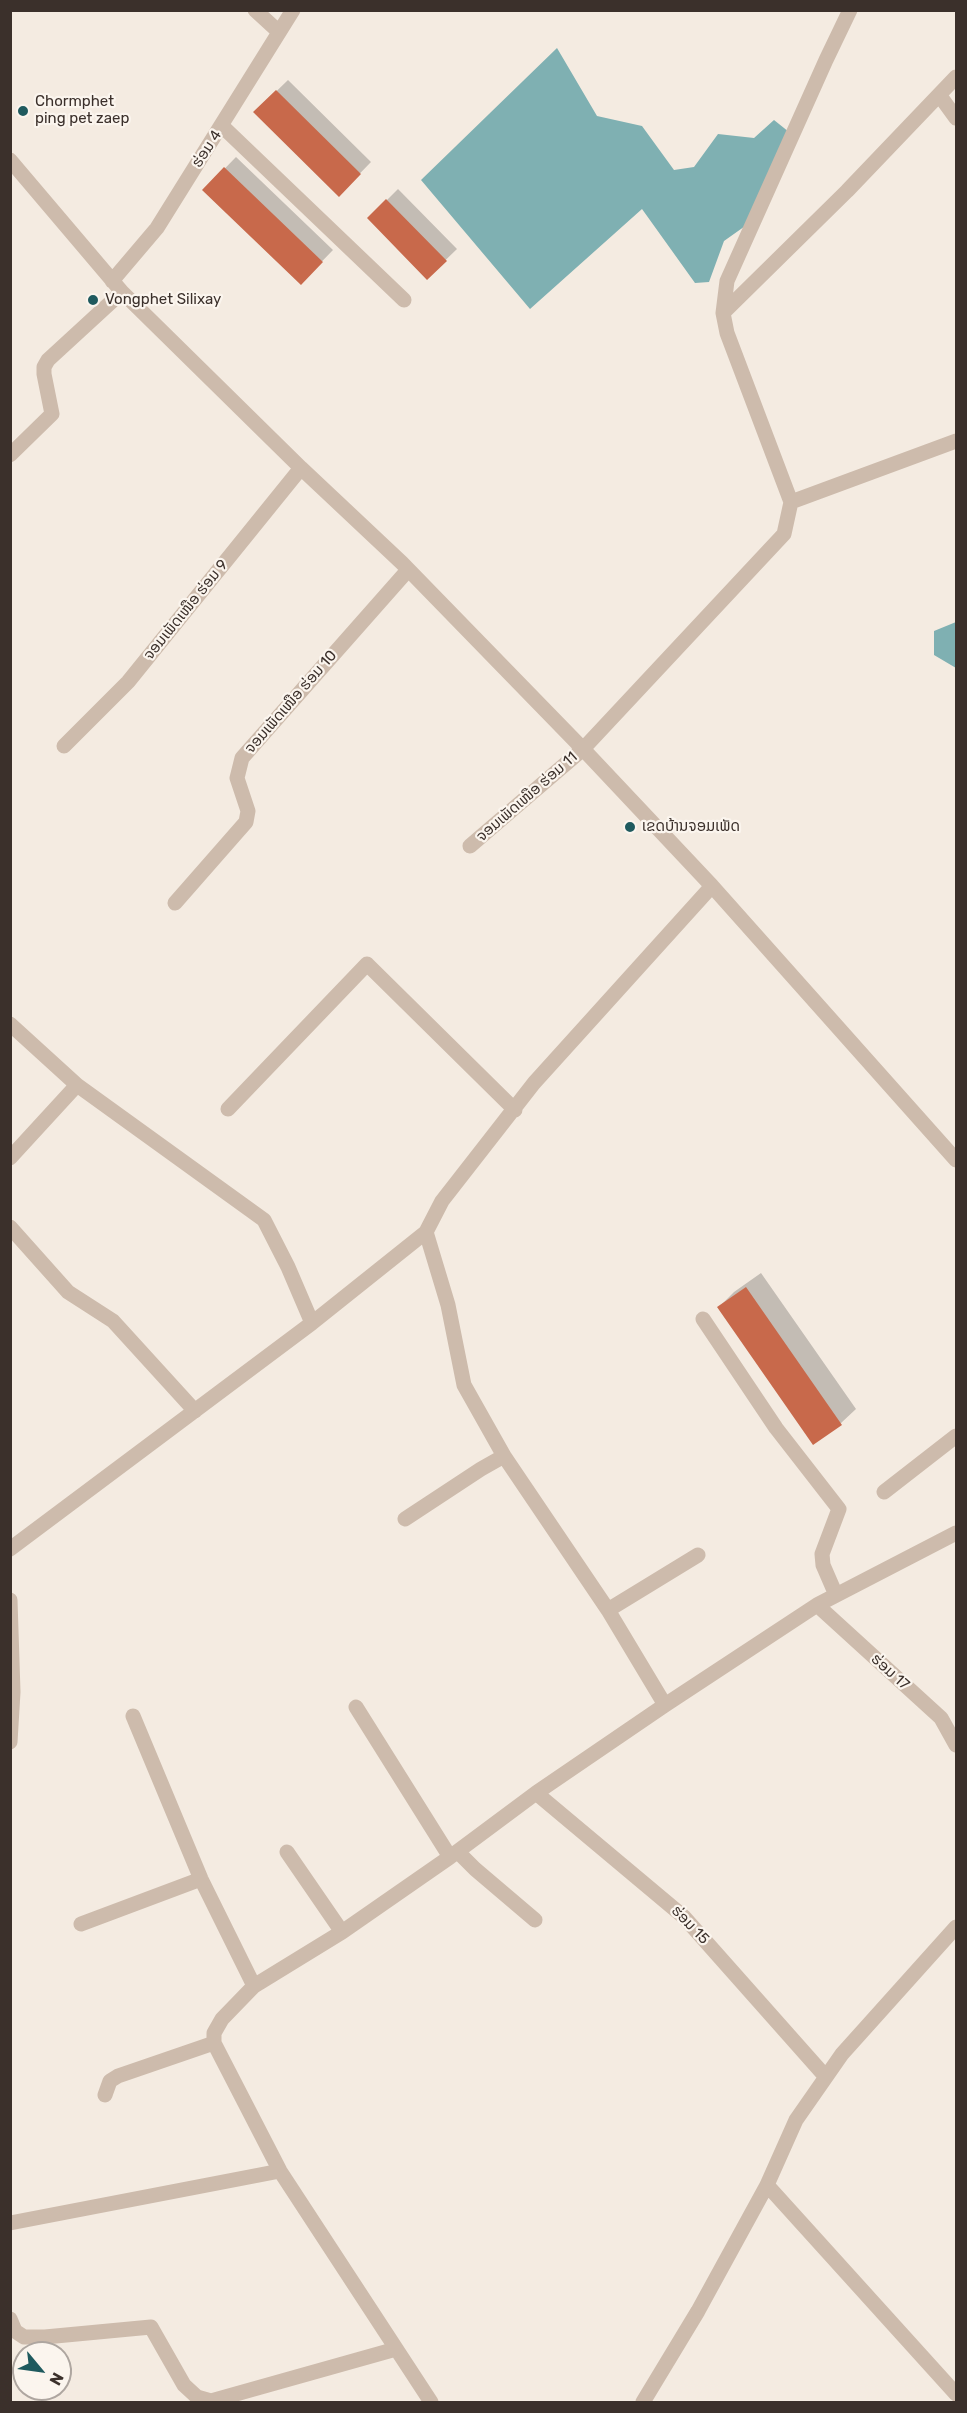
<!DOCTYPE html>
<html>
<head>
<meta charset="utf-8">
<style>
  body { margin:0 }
  #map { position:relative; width:967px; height:2413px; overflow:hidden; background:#f4ebe1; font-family:Rubik,sans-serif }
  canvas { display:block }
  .frame { position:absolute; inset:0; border:12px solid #3b302b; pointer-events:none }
  .north { position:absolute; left:12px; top:2341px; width:60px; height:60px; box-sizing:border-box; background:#fbf5ee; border:2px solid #aea6a0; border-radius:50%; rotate:119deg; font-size:16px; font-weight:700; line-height:24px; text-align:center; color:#3b302b }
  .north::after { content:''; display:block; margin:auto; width:21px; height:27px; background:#1f5a5e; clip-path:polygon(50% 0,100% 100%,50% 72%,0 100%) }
</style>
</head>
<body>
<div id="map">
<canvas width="967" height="2413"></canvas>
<div class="frame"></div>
<div class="north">N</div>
</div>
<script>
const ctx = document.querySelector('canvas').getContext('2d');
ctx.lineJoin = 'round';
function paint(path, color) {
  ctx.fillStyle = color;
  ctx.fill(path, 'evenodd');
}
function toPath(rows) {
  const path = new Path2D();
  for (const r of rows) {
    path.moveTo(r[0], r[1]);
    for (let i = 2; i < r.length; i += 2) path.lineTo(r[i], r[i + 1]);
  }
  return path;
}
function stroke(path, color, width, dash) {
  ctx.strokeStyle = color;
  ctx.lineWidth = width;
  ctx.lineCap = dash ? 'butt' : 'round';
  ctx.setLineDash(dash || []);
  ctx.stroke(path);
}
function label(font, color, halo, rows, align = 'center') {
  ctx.font = font + ' Rubik,"Noto Sans Lao",sans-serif';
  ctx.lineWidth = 4.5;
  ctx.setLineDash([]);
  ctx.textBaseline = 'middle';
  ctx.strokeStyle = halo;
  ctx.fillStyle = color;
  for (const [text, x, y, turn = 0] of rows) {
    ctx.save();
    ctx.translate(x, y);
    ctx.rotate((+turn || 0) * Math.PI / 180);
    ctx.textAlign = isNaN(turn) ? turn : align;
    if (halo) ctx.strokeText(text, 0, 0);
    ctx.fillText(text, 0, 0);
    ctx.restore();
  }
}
paint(toPath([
  [557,48,597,116,642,126,674,170,694,167,718,134,754,138,774,120,794,136,748,224,724,241,709,282,695,283,642,209,530,309,421,180],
  [956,622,956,668,934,655,934,631]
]), '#7fb0b2');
paint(toPath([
  [288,80,371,162,339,195,255,112],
  [236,157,333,250,301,283,204,190],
  [398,189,457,249,427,278,369,218],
  [761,1273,856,1409,841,1423,814,1442,719,1307,734,1292]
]), '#0003');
paint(toPath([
  [276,90,361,174,339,197,253,112],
  [224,167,323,262,301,285,202,190],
  [386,199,447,261,427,280,367,218],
  [746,1287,842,1425,813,1445,717,1307]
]), '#c8694b');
stroke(toPath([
  [255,10,279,32],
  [940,96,956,118],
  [222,126,404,300],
  [10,160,122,292,301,468,402,563,583,749,712,886,956,1160],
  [112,281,157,228,293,10],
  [723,313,847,191,956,77],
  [10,455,52,414,44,374,44,367,48,360,122,292],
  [791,502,727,333,723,313,727,281,826,60,850,10],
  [64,746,128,682,301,468],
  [470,846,583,749,784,534,791,502,956,441],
  [175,903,246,822,248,811,237,778,242,758,408,570],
  [10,1024,77,1085,264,1220,288,1267,312,1323],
  [228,1109,367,964,515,1110],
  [10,1158,77,1085],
  [10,1227,68,1292,113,1321,195,1411],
  [426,1232,448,1305,464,1385,504,1456],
  [703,1319,776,1428,839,1509,822,1554,823,1565,836,1595],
  [884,1492,956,1436],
  [405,1519,481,1469,504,1456,608,1610,665,1705],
  [10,1549,312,1323,426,1232,442,1201,534,1083,712,886],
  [10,1600,13,1692,10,1742],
  [817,1605,941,1718,956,1745],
  [608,1610,698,1555],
  [356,1707,450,1857],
  [133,1716,201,1879,254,1986],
  [536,1793,684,1917,825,2076],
  [287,1852,342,1932],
  [458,1852,475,1869,535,1920],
  [81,1924,201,1879],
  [105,2095,110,2081,118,2076,214,2043],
  [767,2185,956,2394],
  [10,2223,280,2171],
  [10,2319,15,2331,24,2337,45,2337,151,2327,184,2385,197,2397,211,2401,396,2349],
  [431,2402,280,2171,214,2043,214,2033,222,2019,254,1986,342,1932,450,1857,536,1793,665,1705,817,1605,956,1533],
  [643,2402,698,2311,767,2185,796,2120,842,2054,956,1927]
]), '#cdbbac', 15);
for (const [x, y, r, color] of [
  [23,111,6,"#1f5a5e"],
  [93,300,6,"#1f5a5e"],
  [630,827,6,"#1f5a5e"]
]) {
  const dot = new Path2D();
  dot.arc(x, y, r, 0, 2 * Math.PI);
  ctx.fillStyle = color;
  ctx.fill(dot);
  stroke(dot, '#fbf5ee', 2);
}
label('15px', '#3b302b', '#fbf5ee', [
  ["Chormphet",35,102],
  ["ping pet zaep",35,119],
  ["Vongphet Silixay",105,300],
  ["ເຂດບ້ານຈອມເພັດ",642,827]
], 'left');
label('15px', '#3b302b', '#fbf5ee', [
  ["ຮ່ອມ 4",207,149,-57],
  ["ຈອມເພັດເໜືອ ຮ່ອມ 9",186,610,-51],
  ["ຈອມເພັດເໜືອ ຮ່ອມ 10",291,702,-49],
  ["ຈອມເພັດເໜືອ ຮ່ອມ 11",527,797,-41],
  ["ຮ່ອມ 17",890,1672,42],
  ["ຮ່ອມ 15",690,1925,46]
]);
</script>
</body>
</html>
